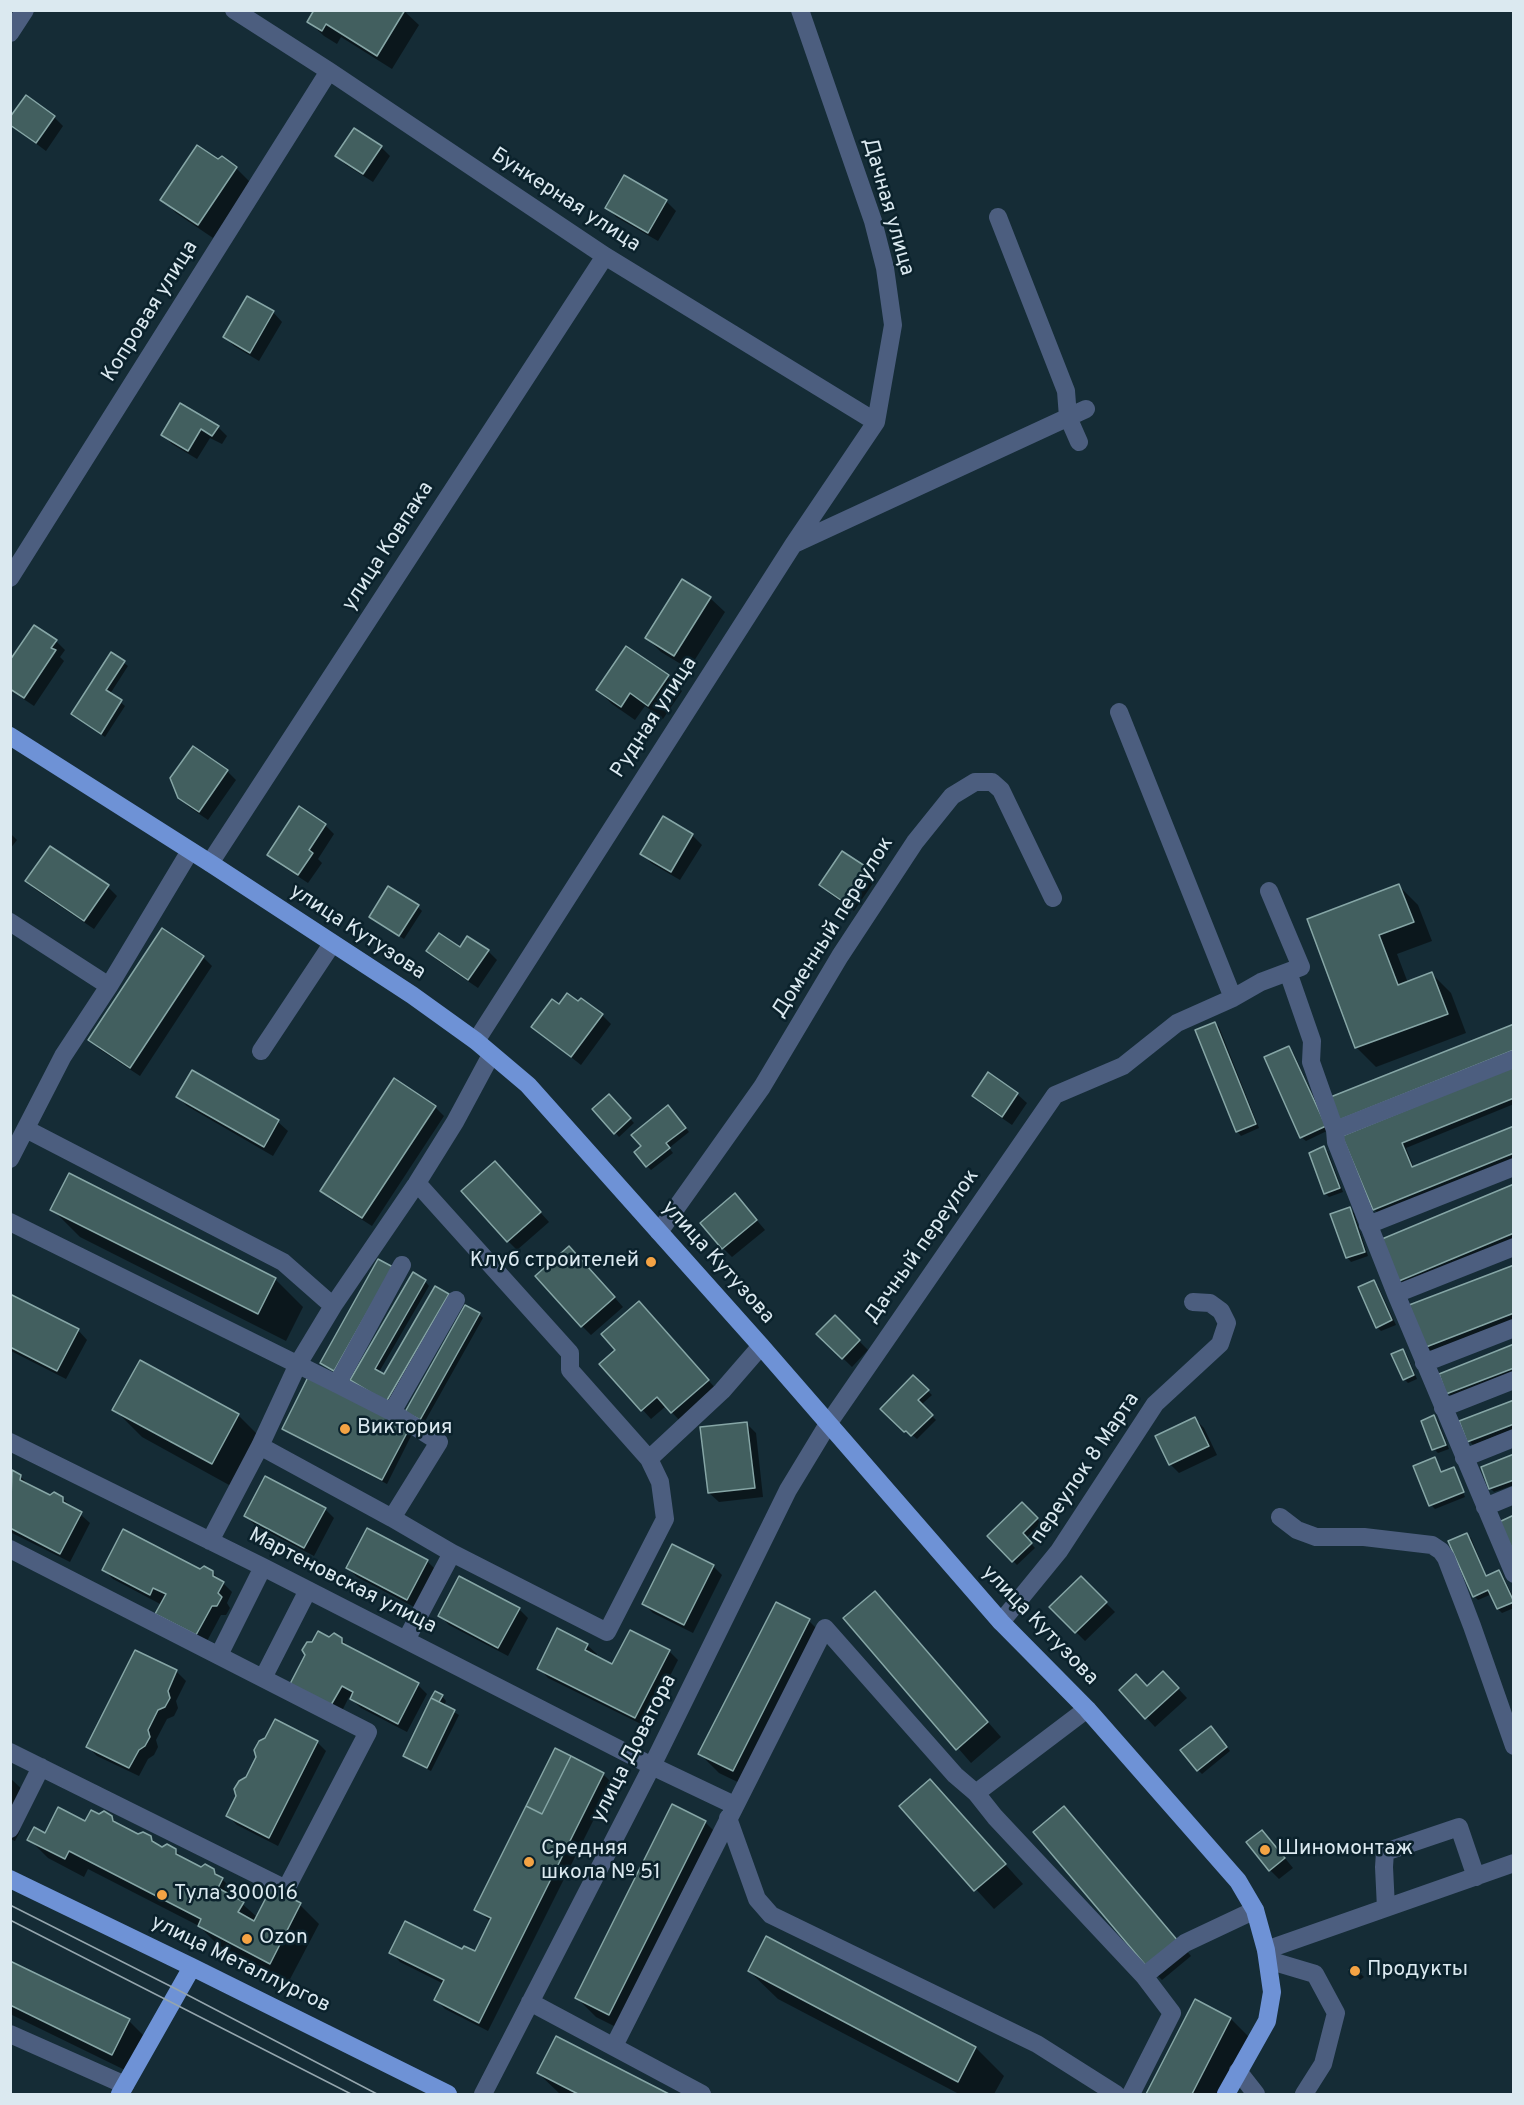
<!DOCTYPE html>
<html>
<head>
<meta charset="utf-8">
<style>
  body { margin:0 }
  #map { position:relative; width:1524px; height:2105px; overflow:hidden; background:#152c36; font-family:Overpass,sans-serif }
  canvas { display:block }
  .frame { position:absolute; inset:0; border:12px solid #dbe9f0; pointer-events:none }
</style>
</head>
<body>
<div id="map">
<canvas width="1524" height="2105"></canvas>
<div class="frame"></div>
</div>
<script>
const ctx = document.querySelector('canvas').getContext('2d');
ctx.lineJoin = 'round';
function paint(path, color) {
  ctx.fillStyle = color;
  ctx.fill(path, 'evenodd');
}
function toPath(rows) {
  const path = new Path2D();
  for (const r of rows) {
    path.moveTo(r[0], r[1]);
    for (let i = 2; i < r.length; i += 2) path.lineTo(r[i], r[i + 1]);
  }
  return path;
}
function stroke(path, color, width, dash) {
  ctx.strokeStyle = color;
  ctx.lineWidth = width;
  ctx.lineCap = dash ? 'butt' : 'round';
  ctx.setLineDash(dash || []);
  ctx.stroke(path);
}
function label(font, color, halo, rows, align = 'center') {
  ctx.font = font + ' Overpass,sans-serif';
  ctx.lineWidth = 5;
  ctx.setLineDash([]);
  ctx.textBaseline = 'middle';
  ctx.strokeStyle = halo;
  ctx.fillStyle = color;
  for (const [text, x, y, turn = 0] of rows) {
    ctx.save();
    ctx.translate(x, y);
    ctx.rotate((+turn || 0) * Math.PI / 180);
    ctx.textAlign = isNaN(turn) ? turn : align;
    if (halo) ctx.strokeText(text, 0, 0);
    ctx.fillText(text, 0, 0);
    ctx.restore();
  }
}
paint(toPath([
  [403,10,419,25,392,69,341,37,337,44,324,36,309,22],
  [54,117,63,126,46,151,10,124],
  [381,147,390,156,373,182,346,165,337,156],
  [222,158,236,168,250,182,213,238,176,213,162,199],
  [624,177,666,201,676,211,658,241,616,217,607,207],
  [273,312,282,322,259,361,234,346,225,337],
  [180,405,218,427,227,436,222,444,210,438,197,459,172,444,163,435],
  [683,581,710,598,725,612,689,669,661,652,647,638],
  [56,641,65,650,60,657,64,661,34,706,10,690,10,662],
  [112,654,128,666,110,694,125,706,105,737,73,714],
  [668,677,682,691,663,719,645,706,635,720,612,704,598,690],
  [227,771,236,780,208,820,189,807,179,797],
  [664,818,693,836,702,845,680,880,651,863,642,853],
  [325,825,334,834,318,859,322,863,308,883,279,864,269,855],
  [10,833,17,840,10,849],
  [867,869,876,879,854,911,830,894,821,885],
  [27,881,108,887,117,896,94,929,36,890],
  [1399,886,1418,905,1432,941,1397,954,1408,983,1432,974,1451,993,1466,1033,1376,1067,1357,1048,1309,920],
  [418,907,422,911,404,939,371,917],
  [460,950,488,951,497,960,478,988,437,960,428,951],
  [203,957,212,966,140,1076,99,1049,90,1040],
  [602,1015,611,1024,581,1065,533,1027],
  [1215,1023,1219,1027,1259,1128,1241,1136,1237,1131],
  [1288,1048,1293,1052,1329,1130,1306,1141,1301,1137],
  [1514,1067,1514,1104,1406,1148,1414,1168,1514,1127,1514,1158,1378,1213,1374,1209,1344,1136],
  [192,1072,278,1122,288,1131,273,1156,187,1106,178,1097],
  [988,1074,1017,1094,1027,1103,1012,1125,983,1105,974,1096],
  [609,1096,634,1123,619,1137,594,1109],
  [435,1107,444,1116,372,1226,331,1200,322,1190],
  [672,1111,689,1132,669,1148,673,1153,651,1170,647,1166,643,1146],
  [1324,1148,1328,1152,1343,1192,1329,1197,1325,1193],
  [504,1172,549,1222,517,1250,508,1241],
  [1514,1186,1514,1239,1405,1284,1400,1280],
  [744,1205,765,1230,732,1257,723,1248],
  [52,1209,275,1279,303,1307,286,1341,80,1237],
  [1350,1209,1354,1213,1368,1256,1351,1262,1347,1257],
  [579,1257,623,1307,591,1335,582,1326],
  [1514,1266,1514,1319,1431,1351,1427,1347],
  [425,1281,429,1286,379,1372,384,1376,448,1295,452,1299,391,1405,352,1380],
  [1374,1282,1378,1286,1396,1325,1381,1331,1377,1327],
  [10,1295,78,1330,87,1340,66,1379,11,1351,10,1352],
  [648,1312,717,1390,681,1422,666,1406,651,1419,601,1364,617,1350],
  [479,1314,483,1318,424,1423,411,1416],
  [835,1317,868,1350,852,1367,818,1334],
  [1514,1346,1514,1373,1452,1397,1448,1393],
  [1403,1350,1407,1355,1417,1379,1408,1383,1404,1379],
  [913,1377,932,1395,921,1405,936,1420,917,1439,911,1434,909,1435,882,1409],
  [309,1379,412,1434,387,1484,288,1433,283,1429],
  [1514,1401,1514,1429,1473,1445,1469,1441],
  [114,1409,238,1415,266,1443,240,1491,142,1437],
  [1434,1417,1438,1421,1449,1449,1438,1453,1434,1449],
  [1195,1419,1204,1428,1217,1455,1179,1473,1170,1464],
  [746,1423,756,1433,763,1497,719,1502,709,1493],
  [1514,1456,1514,1485,1494,1492,1490,1488],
  [1435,1459,1443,1473,1453,1468,1456,1471,1454,1471,1465,1497,1435,1509,1431,1505],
  [12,1472,20,1476,29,1485,50,1497,62,1498,90,1523,70,1562,10,1532],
  [1022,1504,1041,1523,1026,1538,1035,1548,1017,1565,989,1536],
  [325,1509,334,1518,314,1556,255,1525,246,1516],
  [1466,1534,1471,1538,1487,1577,1499,1571,1503,1576,1514,1599,1514,1608,1502,1613,1498,1609,1492,1594,1478,1600,1474,1596],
  [427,1561,436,1570,416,1608,357,1577,348,1568],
  [713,1566,722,1575,693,1633,653,1613,644,1604],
  [104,1570,212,1572,232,1592,227,1603,230,1608,226,1615,221,1615,206,1643,162,1605,113,1579],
  [1081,1578,1115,1612,1085,1641,1051,1607],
  [875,1593,1001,1737,971,1763,845,1618],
  [777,1604,809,1621,828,1640,752,1789,719,1773,700,1754],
  [519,1609,528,1618,508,1656,449,1625,440,1616],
  [329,1638,341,1639,351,1649,418,1685,427,1694,407,1732,361,1708,349,1697,341,1713,301,1693,313,1643],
  [587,1645,597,1654,595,1657,613,1666,669,1651,678,1660,645,1726,548,1678,539,1668],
  [135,1652,177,1672,186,1681,176,1701,178,1708,174,1716,167,1719,156,1740,158,1747,154,1755,148,1759,139,1776,97,1756,88,1747],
  [1172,1682,1187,1698,1155,1727,1121,1690,1147,1688],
  [442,1696,446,1701,444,1706,459,1715,431,1771,409,1760,404,1756],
  [1215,1732,1230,1751,1202,1774,1198,1770],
  [317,1742,326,1751,278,1846,237,1825,228,1816,238,1797],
  [603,1774,612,1783,488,2031,445,2009,436,2000,444,1984,400,1962,391,1952,476,1953,491,1922,476,1909],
  [10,1778,26,1793,12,1822,20,1831,15,1841,10,1839],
  [930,1781,1023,1884,994,1909,901,1807],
  [673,1806,705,1822,724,1841,628,2033,596,2017,577,1998],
  [1064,1808,1191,1956,1162,1980,1148,1966],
  [99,1815,111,1817,121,1827,138,1836,150,1837,161,1848,175,1850,185,1860,201,1868,213,1870,241,1898,239,1901,257,1917,300,1905,319,1924,289,1981,218,1945,199,1926,88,1869,84,1877,48,1858,29,1839,86,1823],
  [1271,1841,1293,1868,1279,1879,1270,1870],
  [767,1938,976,2048,1004,2076,994,2094,959,2094,778,1999,749,1971],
  [10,1962,129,2021,148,2040,131,2073,10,2014],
  [1354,1967,1364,1977,1360,1980,1351,1970],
  [1196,2001,1231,2019,1250,2038,1220,2094,1148,2094],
  [557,2038,666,2094,560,2094,538,2073]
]), '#0007');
const building = toPath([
  [314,10,405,10,377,56,326,24,322,31,307,22,314,10],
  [26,95,55,116,36,143,10,125,10,117,26,95],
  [354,128,382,146,363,174,335,156,354,128],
  [197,145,218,159,222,156,237,167,198,225,160,200,197,145],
  [624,175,667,200,648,233,605,208,624,175],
  [247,296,274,311,250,353,223,337,247,296],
  [180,403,219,426,212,436,201,429,188,451,161,435,180,403],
  [682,579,711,597,674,656,645,638,682,579],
  [34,625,57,640,51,648,56,650,24,698,10,689,10,660,34,625],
  [626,646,669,675,648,706,630,693,621,707,596,690,626,646],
  [111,652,125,661,106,690,122,700,101,734,71,714,111,652],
  [193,746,228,770,199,812,178,798,170,778,193,746],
  [299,806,326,824,309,850,313,853,298,875,267,855,299,806],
  [663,816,693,834,671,872,640,854,663,816],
  [50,846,109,885,84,921,25,881,50,846],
  [842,851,868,868,845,903,819,885,842,851],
  [1399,884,1414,922,1379,935,1398,985,1432,972,1448,1014,1355,1048,1307,919,1399,884],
  [388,886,419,905,399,936,369,917,388,886],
  [162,928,204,956,130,1068,88,1040,162,928],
  [439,933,460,947,467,936,489,950,468,980,426,951,439,933],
  [567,993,578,1001,581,998,603,1014,571,1057,531,1027,552,999,559,1004,567,993],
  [1215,1022,1256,1124,1236,1132,1195,1030,1215,1022],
  [1514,1024,1514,1050,1337,1121,1328,1098,1514,1024],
  [1289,1046,1326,1126,1300,1138,1264,1057,1289,1046],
  [1514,1066,1514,1098,1402,1143,1412,1167,1514,1126,1514,1153,1373,1210,1342,1136,1514,1066],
  [192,1070,279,1120,264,1147,176,1097,192,1070],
  [988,1072,1018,1093,1002,1117,972,1096,988,1072],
  [394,1078,436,1106,362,1218,320,1191,394,1078],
  [609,1094,631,1118,614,1134,592,1109,609,1094],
  [668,1105,686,1128,666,1143,670,1148,646,1167,634,1152,641,1146,631,1135,668,1105],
  [1324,1146,1340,1188,1324,1194,1309,1153,1324,1146],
  [495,1161,541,1212,507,1242,461,1191,495,1161],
  [69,1173,276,1278,258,1314,50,1210,69,1173],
  [1514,1184,1514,1233,1399,1281,1382,1239,1514,1184],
  [735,1193,757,1220,722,1249,700,1223,735,1193],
  [1350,1207,1365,1252,1346,1258,1330,1214,1350,1207],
  [569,1246,615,1297,581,1327,535,1276,569,1246],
  [378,1259,393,1267,334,1371,320,1363,378,1259],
  [1514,1265,1514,1313,1426,1347,1409,1305,1514,1265],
  [413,1272,426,1280,375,1369,384,1374,435,1286,449,1294,386,1402,350,1380,413,1272],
  [1374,1280,1392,1320,1376,1328,1358,1287,1374,1280],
  [10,1294,79,1329,57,1371,10,1347,10,1294],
  [639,1301,709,1380,671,1413,657,1397,641,1411,599,1364,615,1350,601,1334,639,1301],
  [465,1305,480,1313,420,1420,405,1412,465,1305],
  [835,1315,860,1340,842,1359,816,1334,835,1315],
  [1514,1344,1514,1368,1446,1394,1439,1374,1514,1344],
  [1403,1349,1414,1375,1403,1380,1391,1354,1403,1349],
  [140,1360,239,1414,212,1464,112,1410,140,1360],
  [913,1375,929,1390,918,1400,933,1415,911,1436,906,1431,904,1432,880,1409,913,1375],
  [308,1377,409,1429,382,1480,282,1429,308,1377],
  [1514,1400,1514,1424,1467,1442,1459,1421,1514,1400],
  [1434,1415,1446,1445,1432,1450,1421,1421,1434,1415],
  [1195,1417,1209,1446,1169,1465,1155,1436,1195,1417],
  [747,1422,755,1488,708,1493,700,1427,747,1422],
  [1514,1454,1514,1480,1489,1489,1481,1467,1514,1454],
  [1435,1457,1441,1472,1454,1467,1464,1492,1429,1506,1413,1466,1435,1457],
  [12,1470,21,1475,20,1480,50,1495,54,1492,63,1497,63,1502,82,1512,60,1554,10,1528,12,1470],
  [265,1476,326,1508,304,1548,244,1516,265,1476],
  [1022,1502,1038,1518,1023,1533,1032,1543,1012,1562,987,1536,1022,1502],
  [1514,1515,1514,1553,1499,1522,1514,1515],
  [367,1528,428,1560,407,1600,346,1568,367,1528],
  [123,1529,200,1569,204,1566,213,1571,213,1576,224,1582,218,1593,222,1597,217,1606,212,1606,196,1635,155,1614,166,1594,153,1588,150,1595,102,1570,123,1529],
  [1467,1533,1486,1576,1499,1570,1514,1602,1497,1609,1488,1590,1473,1597,1448,1541,1467,1533],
  [672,1544,714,1565,684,1625,642,1604,672,1544],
  [459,1576,520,1608,498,1648,438,1616,459,1576],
  [1081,1576,1107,1602,1075,1633,1049,1607,1081,1576],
  [875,1591,988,1722,956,1750,843,1618,875,1591],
  [776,1602,810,1619,733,1771,698,1754,776,1602],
  [557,1628,588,1644,585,1650,612,1664,630,1630,670,1650,635,1718,537,1669,557,1628],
  [318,1631,329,1637,334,1633,342,1638,342,1643,419,1683,398,1724,350,1699,353,1692,342,1686,331,1705,290,1684,305,1655,302,1650,307,1642,312,1642,318,1631],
  [135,1650,177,1670,168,1691,170,1698,165,1707,158,1710,148,1730,150,1737,145,1746,139,1750,129,1768,86,1747,135,1650],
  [1163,1671,1179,1688,1145,1719,1119,1690,1136,1674,1147,1686,1163,1671],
  [435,1691,443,1695,439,1702,431,1698,435,1691],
  [431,1698,455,1710,427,1768,403,1756,431,1698],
  [275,1719,318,1741,269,1838,226,1816,236,1796,234,1789,239,1781,246,1777,256,1757,254,1750,259,1741,265,1738,275,1719],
  [1211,1726,1227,1747,1197,1771,1180,1750,1211,1726],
  [555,1748,571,1756,542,1814,526,1806,555,1748],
  [571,1756,604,1773,479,2023,434,2000,444,1980,389,1953,405,1921,462,1949,464,1946,475,1951,491,1918,474,1910,526,1806,542,1814,571,1756],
  [930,1779,1006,1864,974,1891,899,1806,930,1779],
  [672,1804,706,1821,609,2015,575,1998,672,1804],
  [1064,1806,1178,1941,1147,1967,1033,1832,1064,1806],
  [58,1807,85,1821,91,1810,99,1814,104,1811,112,1816,113,1821,138,1834,143,1832,151,1836,152,1841,162,1847,167,1844,176,1849,176,1854,201,1867,205,1864,214,1869,215,1874,223,1878,218,1888,244,1902,238,1912,254,1921,271,1888,301,1903,270,1964,198,1926,201,1919,69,1851,65,1859,27,1840,34,1827,45,1833,58,1807],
  [1262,1830,1285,1858,1269,1871,1246,1842,1262,1830],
  [766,1936,976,2047,958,2082,748,1971,766,1936],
  [10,1961,130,2019,112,2055,10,2005,10,1961],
  [1354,1965,1361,1972,1355,1977,1349,1970,1354,1965],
  [1195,1999,1231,2018,1192,2094,1146,2094,1195,1999],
  [556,2036,669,2094,578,2094,537,2073,556,2036]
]);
paint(building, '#425f5f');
stroke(building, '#86a6a6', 1.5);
stroke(toPath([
  [234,10,329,71,605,256,876,422],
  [10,33,25,10],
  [998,217,1066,391,1068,417,1079,442],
  [794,544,1086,409],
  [10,578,329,71],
  [1119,712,1233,998],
  [210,863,605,256],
  [10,922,109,986],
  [1288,972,1312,1041,1311,1062,1335,1130,1336,1142,1396,1294,1514,1574],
  [476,1041,793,545,876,422,893,325,885,268,873,221,800,10],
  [261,1051,332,944],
  [26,1129,283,1262,333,1306],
  [1335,1130,1514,1059],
  [10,1159,63,1056,109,986,190,851],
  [10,1222,337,1384,392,1412,439,1442,392,1518],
  [1368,1225,1514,1167],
  [659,1232,762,1087,840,956,915,842,952,796,975,782,992,782,1001,790,1053,898],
  [1396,1294,1514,1247],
  [1424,1363,1514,1328],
  [337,1384,402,1265],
  [1443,1408,1514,1380],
  [392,1412,456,1300],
  [10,1442,263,1567,652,1766,734,1805],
  [260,1446,392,1518,452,1553,607,1632,665,1519,660,1482,649,1459,570,1370,570,1353,417,1183],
  [1464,1458,1514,1438],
  [649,1459,722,1391,761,1346],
  [1485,1507,1514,1495],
  [1280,1517,1297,1530,1316,1537,1364,1537,1432,1545,1441,1551,1446,1558,1472,1626,1514,1746],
  [210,1541,260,1446,298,1364,333,1306,417,1183,455,1122,491,1055],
  [10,1549,368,1732,286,1889,10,1752],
  [1001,1622,1059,1551,1155,1404,1220,1344,1227,1323,1221,1311,1210,1303,1193,1302],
  [406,1640,452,1553],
  [219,1655,263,1567],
  [263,1678,308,1590],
  [976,1793,1087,1709],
  [728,1818,757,1899,771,1915,1037,2044,1116,2094],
  [10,1829,41,1767],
  [1386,1908,1384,1867,1385,1852,1459,1827,1476,1877],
  [1266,1950,1514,1863],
  [1268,1960,1315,1974,1336,2013,1323,2064,1304,2094],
  [1144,1976,1185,1943,1255,1910],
  [530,2002,702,2094],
  [10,2034,125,2085],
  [614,2046,825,1628,955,1775,976,1793,995,1817,1144,1976,1172,2013,1131,2094],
  [1238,2071,1256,2094],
  [483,2094,652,1766,788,1490,828,1424,1055,1095,1123,1066,1177,1023,1233,998,1261,982,1301,967,1269,891]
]), '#4c5e7f', 18);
stroke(toPath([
  [10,736,210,863,412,995,476,1041,528,1085,761,1346,1001,1622,1087,1709,1238,1881,1255,1910,1266,1950,1272,1992,1267,2021,1226,2094],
  [10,1879,192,1967,448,2094],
  [120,2094,192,1967]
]), '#6e92d6', 18);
stroke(toPath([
  [10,1905,178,1990,377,2094],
  [10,1920,351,2094]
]), '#94a5ad', 1.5);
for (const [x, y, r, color] of [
  [651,1262,6,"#f4a344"],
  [345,1429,6,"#f4a344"],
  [1265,1850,6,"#f4a344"],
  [529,1862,6,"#f4a344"],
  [162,1895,6,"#f4a344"],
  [247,1939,6,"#f4a344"],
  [1355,1971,6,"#f4a344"]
]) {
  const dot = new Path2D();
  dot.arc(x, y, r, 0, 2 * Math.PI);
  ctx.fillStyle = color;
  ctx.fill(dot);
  stroke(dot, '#0b222c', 2);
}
label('21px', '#dbe9f0', '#0b222c', [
  ["Бункерная улица",565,201,33],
  ["Дачная улица",887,207,74],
  ["Копровая улица",151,312,-58],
  ["улица Ковпака",389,547,-57],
  ["Рудная улица",655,718,-57],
  ["Доменный переулок",834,928,-58],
  ["улица Кутузова",357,933,33],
  ["Дачный переулок",923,1247,-55],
  ["улица Кутузова",717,1263,48],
  ["переулок 8 Марта",1086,1469,-56],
  ["Мартеновская улица",342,1582,27],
  ["улица Кутузова",1039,1626,46],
  ["улица Доватора",635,1749,-63],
  ["улица Металлургов",240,1965,26]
]);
label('21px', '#dbe9f0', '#0b222c', [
  ["Клуб строителей",639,1262,"right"],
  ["Виктория",357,1429],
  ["Средняя",541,1850],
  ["школа № 51",541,1874],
  ["Шиномонтаж",1277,1850],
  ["Тула 300016",174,1895],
  ["Ozon",259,1939],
  ["Продукты",1367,1971]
], 'left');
</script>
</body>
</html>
